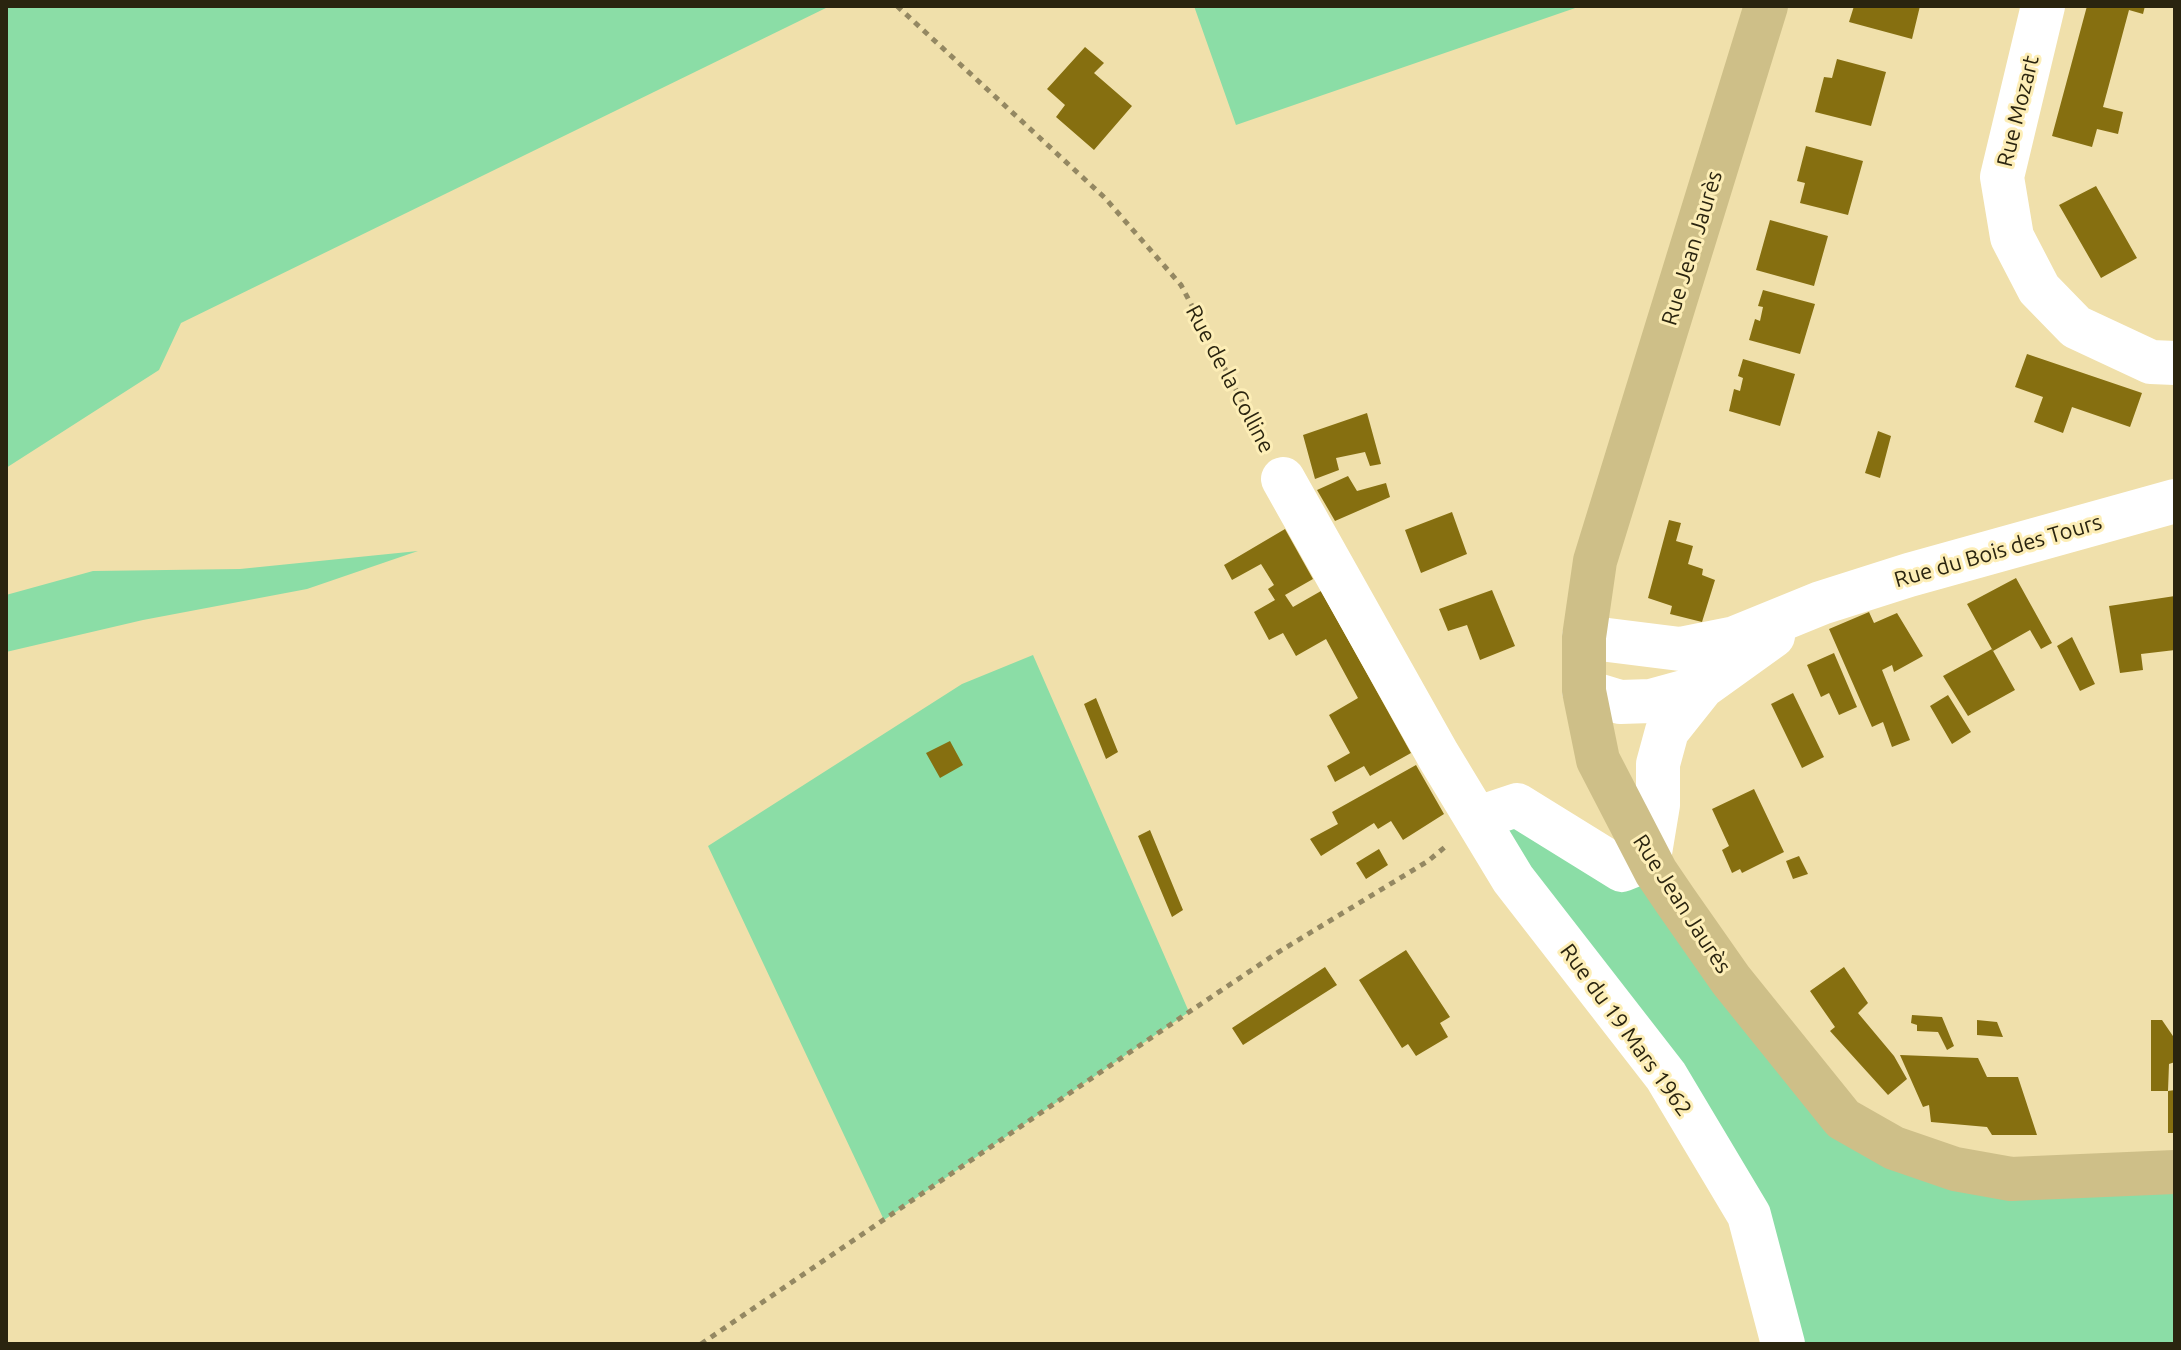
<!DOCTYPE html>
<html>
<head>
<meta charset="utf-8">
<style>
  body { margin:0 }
  #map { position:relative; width:2181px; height:1350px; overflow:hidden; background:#f0e0ab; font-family:Ubuntu,sans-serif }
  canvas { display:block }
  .frame { position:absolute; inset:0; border:8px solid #2a240f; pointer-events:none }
</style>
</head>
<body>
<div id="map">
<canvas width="2181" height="1350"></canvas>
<div class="frame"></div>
</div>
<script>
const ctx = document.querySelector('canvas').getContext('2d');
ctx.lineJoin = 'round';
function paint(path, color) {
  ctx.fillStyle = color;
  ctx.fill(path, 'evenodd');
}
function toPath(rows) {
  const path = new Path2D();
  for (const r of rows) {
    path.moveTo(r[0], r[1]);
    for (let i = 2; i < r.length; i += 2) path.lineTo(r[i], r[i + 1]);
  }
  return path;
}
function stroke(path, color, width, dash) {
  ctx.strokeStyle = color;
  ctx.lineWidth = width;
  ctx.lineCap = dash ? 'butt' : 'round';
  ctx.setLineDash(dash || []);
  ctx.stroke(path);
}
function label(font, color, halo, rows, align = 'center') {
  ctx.font = font + ' Ubuntu,sans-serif';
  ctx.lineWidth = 6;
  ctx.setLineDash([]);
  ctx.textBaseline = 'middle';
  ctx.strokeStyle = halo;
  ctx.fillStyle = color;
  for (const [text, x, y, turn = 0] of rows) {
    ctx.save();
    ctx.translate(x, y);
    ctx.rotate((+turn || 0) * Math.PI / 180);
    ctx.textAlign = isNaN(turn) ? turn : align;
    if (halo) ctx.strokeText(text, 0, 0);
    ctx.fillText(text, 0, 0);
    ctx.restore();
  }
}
paint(toPath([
  [6,6,830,6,181,323,159,370,6,468],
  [1194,6,1581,6,1236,125],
  [418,551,307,589,143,620,6,652,6,595,93,571,240,569],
  [1033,655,1189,1012,884,1220,708,846,962,684],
  [1478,818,1649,859,1894,1148,2175,1172,2175,1344,1783,1344,1749,1215]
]), '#8bdda6');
paint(toPath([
  [1854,6,1920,6,1912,39,1849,22],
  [2087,6,2145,6,2143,14,2129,10,2103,107,2123,112,2118,134,2097,129,2092,147,2052,136],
  [1085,47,1104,63,1094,73,1132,106,1094,150,1056,117,1065,105,1047,89],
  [1837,59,1886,72,1871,126,1815,112,1824,77,1832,78],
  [1806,146,1863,161,1848,215,1800,203,1805,183,1797,181],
  [2096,186,2137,258,2101,278,2059,205],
  [1770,220,1828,236,1814,286,1756,270],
  [1763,290,1815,304,1800,354,1749,340,1755,319,1760,321,1763,307,1758,306],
  [2027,354,2142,393,2130,427,2072,407,2063,433,2034,422,2043,397,2015,387],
  [1743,359,1795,374,1780,426,1729,411,1734,389,1740,391,1743,378,1738,376],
  [1367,413,1381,464,1370,466,1365,452,1336,458,1339,470,1315,479,1303,435],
  [1878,431,1891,436,1880,478,1865,473],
  [1348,476,1357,491,1386,483,1390,497,1335,521,1317,490],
  [1452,512,1467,554,1421,573,1405,530],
  [1669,520,1681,523,1676,541,1693,546,1688,564,1703,569,1702,575,1715,580,1702,622,1670,614,1672,606,1648,598],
  [1285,529,1313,579,1285,595,1293,607,1321,591,1411,753,1370,776,1364,766,1335,782,1327,766,1350,753,1329,715,1358,698,1326,639,1296,656,1283,633,1269,640,1254,612,1275,600,1268,589,1274,585,1261,564,1232,580,1224,565],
  [2016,578,2052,643,2041,649,2030,630,1993,651,1967,604],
  [1492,590,1515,646,1480,660,1467,625,1448,631,1439,609],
  [2175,596,2175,650,2141,654,2143,670,2120,673,2109,606],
  [1869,612,1874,623,1897,613,1923,656,1894,672,1892,665,1882,670,1910,740,1892,747,1883,722,1872,727,1829,629],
  [2072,637,2095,684,2080,691,2057,646],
  [1992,649,2015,690,1968,716,1943,676],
  [1834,653,1857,707,1839,715,1829,693,1821,697,1807,665],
  [1793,693,1824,757,1802,768,1771,704],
  [1948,695,1971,732,1952,744,1930,706],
  [1096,698,1118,752,1106,759,1084,704],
  [950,741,963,765,940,778,926,753],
  [1416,765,1444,814,1403,840,1391,821,1378,829,1374,823,1321,856,1310,839,1338,824,1332,812],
  [1754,789,1784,852,1742,873,1740,869,1732,873,1722,850,1729,846,1712,809],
  [1150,830,1183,910,1172,917,1138,836],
  [1379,849,1388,865,1366,879,1356,863],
  [1799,856,1808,874,1793,879,1786,861],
  [1406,950,1450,1017,1440,1023,1448,1037,1416,1056,1408,1044,1402,1048,1359,980],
  [1325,967,1337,985,1243,1045,1232,1028],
  [1844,967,1868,1003,1858,1013,1894,1056,1907,1079,1888,1095,1830,1031,1835,1027,1810,991],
  [1912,1015,1942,1017,1954,1046,1947,1050,1938,1032,1917,1031,1917,1025,1911,1023],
  [1977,1020,1997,1022,2003,1037,1977,1035],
  [2151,1020,2162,1020,2175,1039,2175,1062,2169,1064,2168,1091,2175,1090,2175,1133,2168,1133,2168,1091,2151,1091],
  [1900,1055,1978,1058,1987,1077,2018,1077,2037,1135,1992,1135,1987,1127,1931,1122,1929,1105,1923,1107]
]), '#866f10');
stroke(toPath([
  [897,6,1105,198,1181,285,1265,445],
  [701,1344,1189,1012,1277,953,1428,861,1445,847]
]), '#948862', 5, [6, 6]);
stroke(toPath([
  [2043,6,2002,177,2012,237,2039,289,2076,327,2151,362,2175,363],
  [1283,479,1438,755,1513,879,1666,1076,1749,1215,1783,1344],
  [1478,818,1517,805,1622,870,1649,859]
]), '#fff', 44);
stroke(toPath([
  [1584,637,1680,649,1735,638,1821,603,1909,575,2175,501],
  [1584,691,1620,702,1651,701,1702,687,1773,636],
  [1649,859,1658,805,1658,764,1667,731,1702,687]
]), '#fff', 44);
stroke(toPath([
  [1766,6,1595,561,1584,637,1584,691,1598,760,1656,872,1675,900,1731,980,1843,1119,1894,1148,1955,1169,2011,1179,2175,1172]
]), '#cebf88', 44);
label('22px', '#2a240f', '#fdeeb7', [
  ["Rue Mozart",2018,111,-76],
  ["Rue Jean Jaurès",1692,248,-73],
  ["Rue de la Colline",1230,379,62],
  ["Rue du Bois des Tours",1998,551,-16],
  ["Rue Jean Jaurès",1682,904,57],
  ["Rue du 19 Mars 1962",1626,1030,54]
]);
</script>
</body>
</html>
